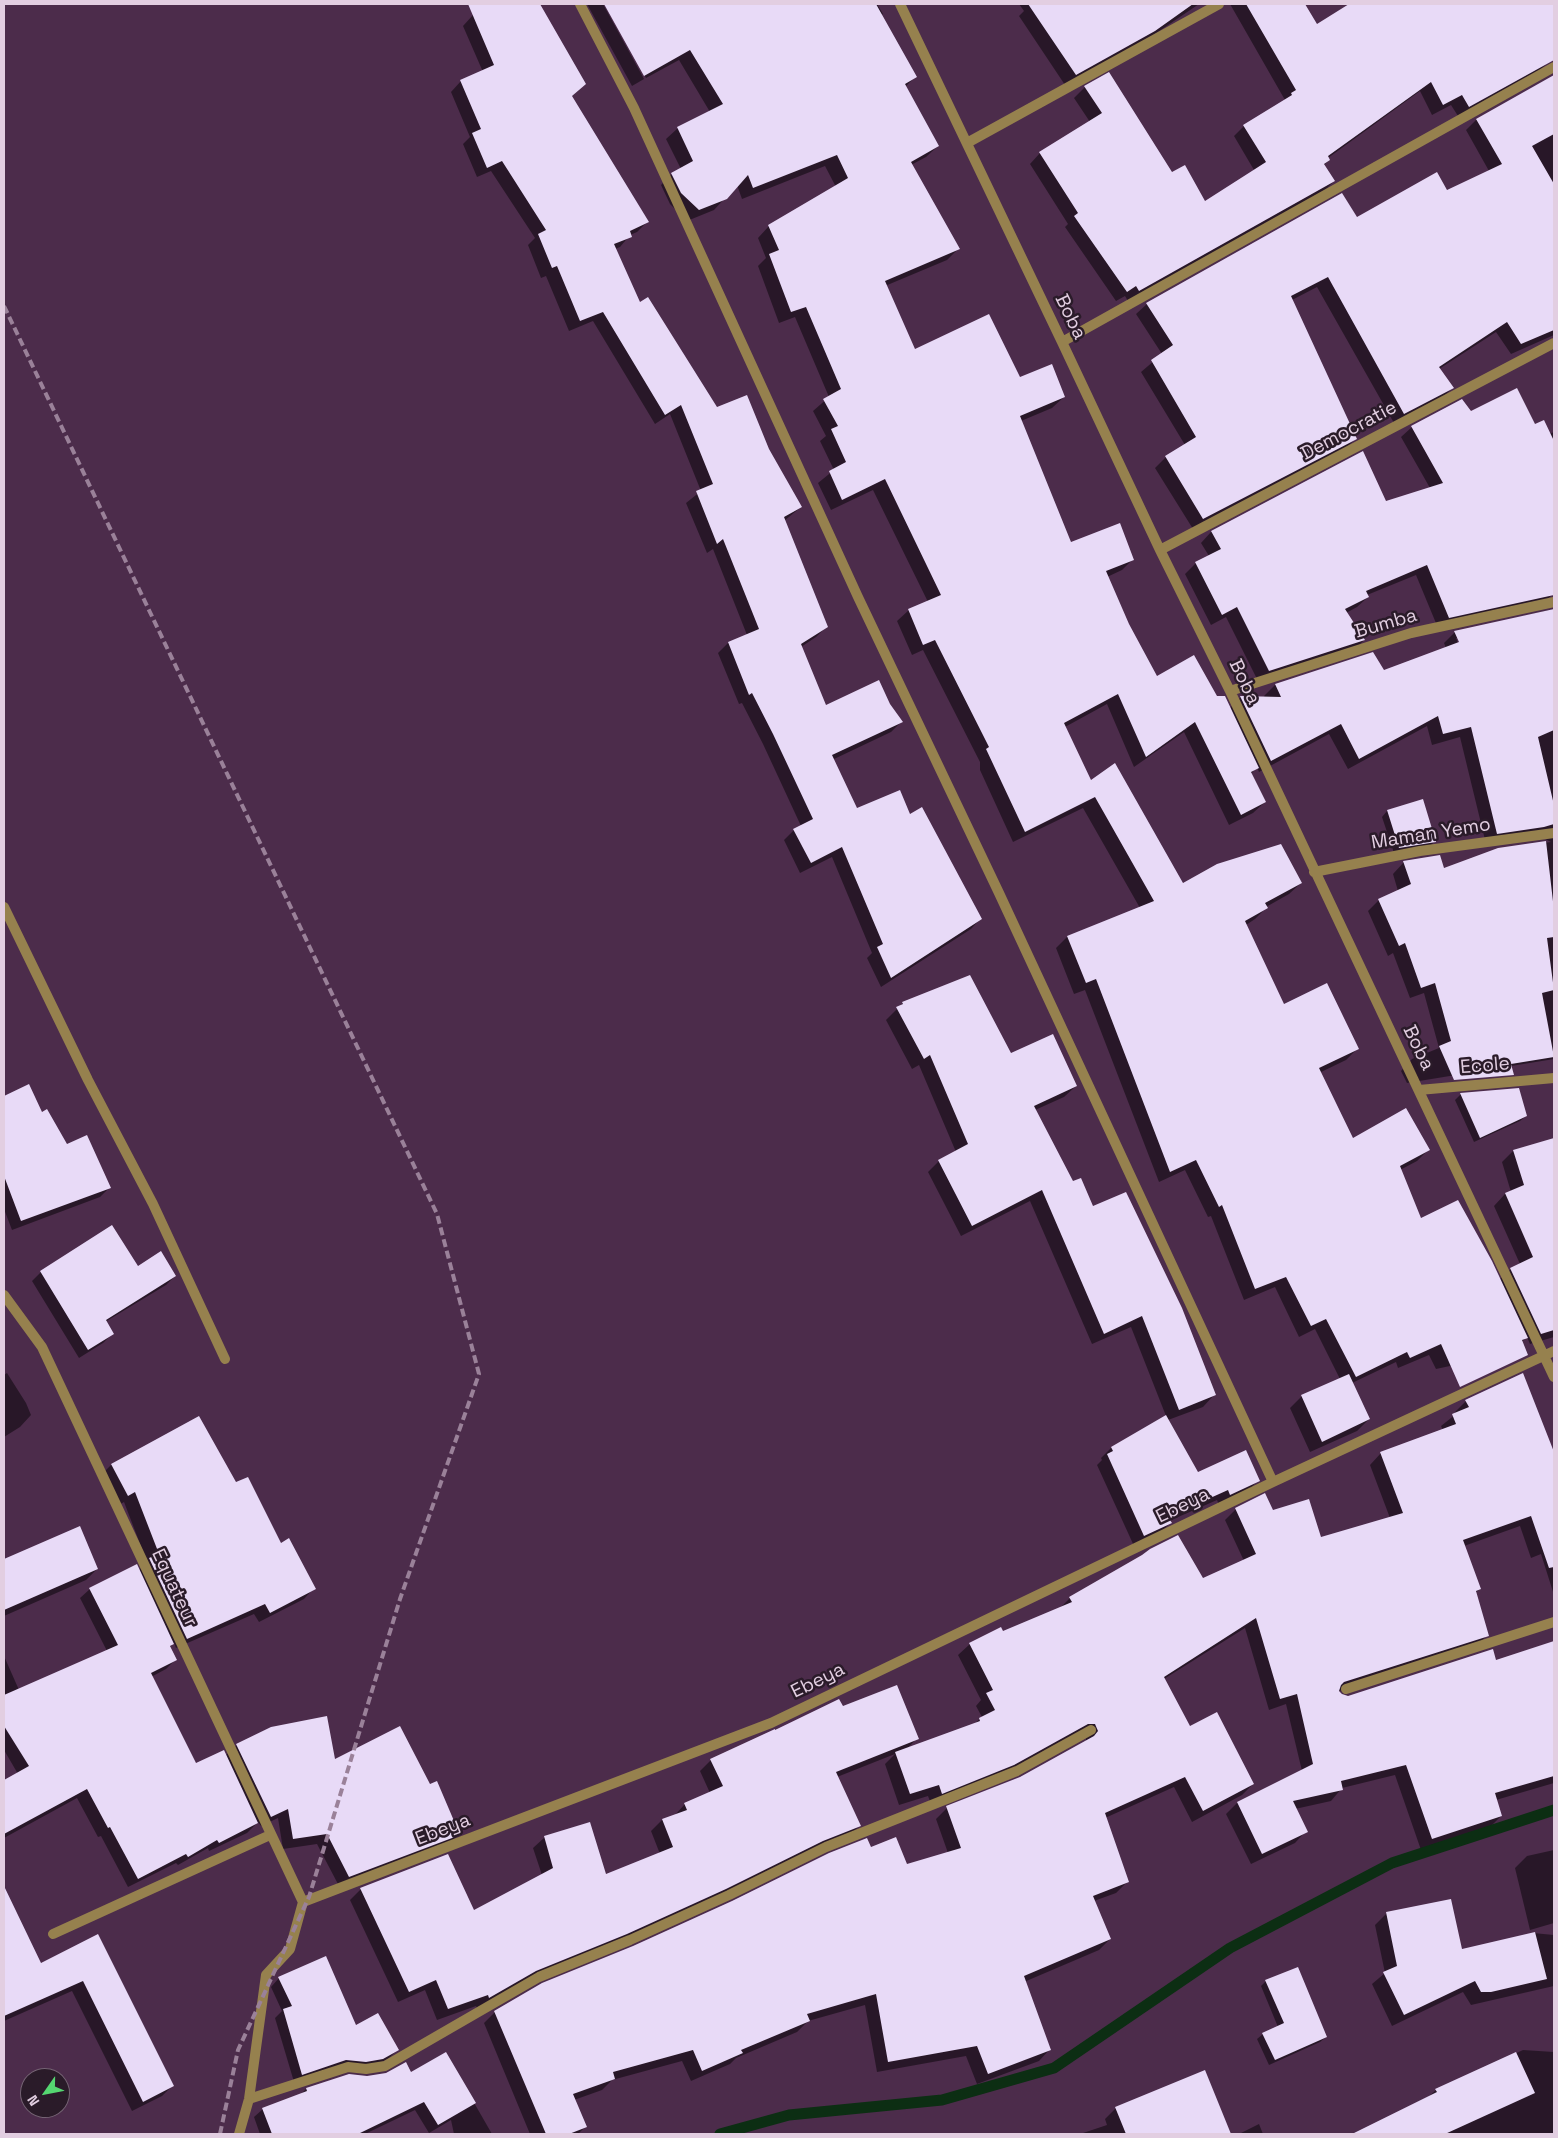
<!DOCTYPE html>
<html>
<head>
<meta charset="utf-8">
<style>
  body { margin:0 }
  #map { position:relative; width:1558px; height:2138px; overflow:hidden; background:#4c2c4b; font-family:"Space Grotesk",sans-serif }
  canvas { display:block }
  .frame { position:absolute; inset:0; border:5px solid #e2cee1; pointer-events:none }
  .north { position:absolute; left:20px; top:2068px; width:50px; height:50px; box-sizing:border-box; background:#2a1b29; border:1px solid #746373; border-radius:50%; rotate:237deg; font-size:14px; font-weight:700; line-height:20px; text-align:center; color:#e2cee1 }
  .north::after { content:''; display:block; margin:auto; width:18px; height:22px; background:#55d671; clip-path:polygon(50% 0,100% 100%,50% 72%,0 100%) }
</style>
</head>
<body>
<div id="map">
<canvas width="1558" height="2138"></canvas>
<div class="frame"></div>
<div class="north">N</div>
</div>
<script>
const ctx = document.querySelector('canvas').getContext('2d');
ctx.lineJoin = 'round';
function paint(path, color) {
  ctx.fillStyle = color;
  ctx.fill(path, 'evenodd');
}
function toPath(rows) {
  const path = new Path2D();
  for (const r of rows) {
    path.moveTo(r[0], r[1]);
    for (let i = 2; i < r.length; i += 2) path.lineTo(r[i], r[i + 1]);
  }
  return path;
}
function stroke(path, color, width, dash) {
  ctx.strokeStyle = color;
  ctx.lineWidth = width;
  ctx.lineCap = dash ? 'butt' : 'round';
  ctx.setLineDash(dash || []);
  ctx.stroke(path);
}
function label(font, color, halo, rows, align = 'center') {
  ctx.font = font + ' "Space Grotesk",sans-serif';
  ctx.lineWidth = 5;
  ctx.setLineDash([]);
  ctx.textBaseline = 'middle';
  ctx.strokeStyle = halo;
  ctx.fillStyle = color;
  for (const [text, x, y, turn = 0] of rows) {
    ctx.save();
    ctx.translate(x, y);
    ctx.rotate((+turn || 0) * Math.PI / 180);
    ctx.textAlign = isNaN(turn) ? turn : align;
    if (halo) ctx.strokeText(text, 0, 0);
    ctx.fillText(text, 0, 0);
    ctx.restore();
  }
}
paint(toPath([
  [494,4,538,4,585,84,571,97,648,221,637,232,630,235,620,247,615,249,639,304,716,409,768,450,801,507,784,521,826,627,816,637,801,647,825,707,889,705,901,722,891,732,832,760,856,810,909,816,981,918,971,929,881,987,867,958,872,953,832,857,800,873,784,840,794,830,801,826,763,744,742,703,739,704,718,653,728,643,747,635,713,549,707,553,686,503,701,491,670,414,655,424,593,321,569,331,546,276,541,278,528,245,535,238,491,171,477,177,463,144,470,137,451,92,461,81,483,72,463,26,473,15],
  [587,4,603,4,644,79,632,86],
  [606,4,877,4,883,14,881,15,915,77,905,87,938,146,926,157,911,165,958,249,947,260,885,286,914,351,1019,379,1064,397,1052,408,1021,421,1071,544,1133,559,1122,570,1107,577,1128,625,1156,678,1216,697,1229,709,1241,697,1265,698,1264,696,1275,685,1372,654,1384,672,1446,648,1444,643,1455,632,1554,609,1554,1059,1407,1083,1401,1071,1412,1059,1439,1048,1424,993,1410,998,1393,953,1388,956,1368,911,1379,900,1398,891,1393,874,1404,862,1443,870,1498,849,1551,842,1541,837,1486,844,1460,737,1432,745,1427,726,1348,769,1329,734,1259,772,1257,767,1251,774,1265,802,1253,813,1229,825,1184,732,1134,767,1107,704,1065,727,1090,782,1183,885,1301,883,1289,894,1266,907,1266,908,1255,919,1246,925,1283,1005,1357,1049,1346,1060,1319,1073,1352,1140,1428,1150,1417,1161,1400,1170,1420,1220,1499,1280,1511,1269,1520,1264,1494,1206,1505,1194,1511,1192,1502,1162,1513,1151,1554,1140,1554,1337,1530,1344,1527,1337,1510,1353,1436,1369,1429,1355,1398,1368,1396,1362,1352,1383,1369,1419,1357,1431,1310,1452,1290,1408,1302,1396,1340,1379,1315,1329,1299,1337,1275,1287,1244,1300,1211,1216,1208,1217,1185,1170,1159,1182,1085,990,1074,994,1056,948,1067,937,1140,908,1083,808,1013,842,980,770,980,762,923,650,912,655,897,621,909,610,928,602,873,490,831,510,818,483,834,470,820,441,826,436,813,411,829,397,795,317,779,323,758,266,766,258,758,238,769,226,836,187,825,166,742,199,737,185,714,210,687,221,670,204,661,185,672,174,681,169,666,139,678,128,710,112,679,60,646,78],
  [1456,638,1459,638,1460,648],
  [1019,4,1199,4,1143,42,1065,85,1019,16,1024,11],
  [1230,4,1304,4,1317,26,1351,4,1554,4,1554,48,1545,52,1549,61,1539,71,1458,116,1451,105,1432,115,1420,91,1328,158,1329,160,1324,165,1334,181,1323,192,1128,301,1125,296,1116,301,1065,227,1068,224,1030,164,1040,153,1090,122,1074,98,1085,87,1109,74,1172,174,1205,203,1254,170,1234,136,1244,126,1285,100],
  [1554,76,1554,335,1511,354,1496,332,1439,369,1452,388,1442,398,1394,423,1317,287,1292,300,1356,438,1345,449,1193,529,1155,468,1166,457,1185,445,1141,372,1162,354,1136,314,1147,304,1357,219,1446,192,1489,171,1466,130,1476,120],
  [1470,413,1535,425,1549,434,1554,432,1554,523,1526,535,1552,595,1541,605,1438,628,1416,575,1367,595,1368,597,1357,607,1346,613,1364,640,1353,651,1258,681,1226,617,1211,625,1185,574,1196,563,1209,556,1201,543,1211,532,1362,453,1386,503,1430,488,1401,437,1412,427],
  [1422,800,1434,842,1429,847,1394,853,1382,817,1387,811],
  [903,1003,1076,1086,1064,1097,1035,1110,1072,1183,1093,1207,1214,1395,1203,1407,1168,1420,1197,1474,1258,1480,1248,1491,1219,1505,1217,1500,1169,1521,1170,1523,1160,1533,1134,1546,1097,1465,1102,1460,1101,1458,1111,1448,1166,1416,1131,1327,1092,1344,1030,1201,961,1236,928,1172,939,1161,956,1152,919,1065,912,1069,886,1020],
  [29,1086,42,1114,66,1146,109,1188,100,1197,12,1230,4,1209,4,1097],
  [1461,1094,1526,1116,1520,1121,1474,1142,1455,1100],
  [137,1268,175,1276,166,1285,105,1322,112,1334,103,1343,79,1358,32,1281,41,1272],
  [7,1373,26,1403,31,1415,20,1427,4,1437,4,1375],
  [1522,1375,1554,1456,1554,1595,1541,1554,1531,1558,1520,1526,1464,1546,1480,1589,1475,1593,1487,1635,1476,1647,1339,1691,1340,1695,1348,1697,1495,1662,1554,1643,1554,1783,1496,1800,1501,1816,1490,1827,1421,1850,1395,1775,1342,1788,1331,1801,1295,1809,1306,1831,1295,1843,1251,1864,1226,1814,1237,1803,1302,1771,1286,1704,1269,1710,1245,1628,1164,1679,1190,1727,1253,1784,1242,1795,1192,1822,1174,1787,1105,1818,1127,1882,1116,1893,1094,1901,1110,1939,1099,1950,1024,1982,1050,2049,1039,2061,977,2084,966,2056,877,2072,865,2005,808,2021,797,2032,736,2058,730,2064,691,2081,682,2061,612,2080,602,2090,574,2100,585,2127,578,2134,530,2134,484,2023,495,2012,870,1848,906,1865,948,1853,936,1819,947,1808,1021,1778,1086,1741,1086,1737,1002,1776,931,1804,928,1796,899,1805,885,1764,895,1754,837,1777,860,1825,849,1836,477,2008,476,2006,437,2020,425,1990,398,2002,350,1900,361,1889,473,1912,542,1875,533,1848,545,1837,605,1876,660,1854,651,1831,662,1820,674,1816,685,1804,710,1793,700,1771,711,1760,842,1708,917,1738,907,1749,973,1725,982,1717,976,1706,981,1700,958,1655,970,1644,1003,1633,1059,1609,1070,1598,1203,1579,1244,1561,1225,1520,1236,1509,1272,1511,1320,1538,1390,1518,1370,1465,1381,1453,1443,1430,1441,1426,1456,1414,1455,1412,1466,1401],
  [198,1418,235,1484,314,1588,304,1599,259,1622,254,1614,176,1648,174,1643,169,1648,175,1660,166,1669,151,1677,196,1765,225,1756,237,1745,334,1761,430,1786,459,1834,449,1844,339,1886,317,1844,283,1849,278,1818,261,1826,258,1822,247,1833,209,1851,208,1848,178,1865,176,1863,128,1887,101,1836,98,1837,77,1798,4,1838,4,1781,18,1774,4,1750,4,1656,19,1690,107,1651,80,1598,90,1589,138,1571,147,1562,124,1502,117,1506,101,1475,111,1465],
  [79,1527,97,1569,86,1580,4,1616,4,1561],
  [1554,1850,1554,1923,1530,1930,1515,1868,1527,1856],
  [1387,1913,1461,1951,1533,1933,1554,1935,1554,1986,1471,2005,1463,1992,1392,2026,1372,1984,1385,1973,1375,1925],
  [97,1936,172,2086,162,2096,132,2111,72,1991,4,2021,4,1957,31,1946,40,1965],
  [279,1978,355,2027,397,2050,389,2058,373,2067,294,2082,275,2018,282,2011,271,1987],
  [1266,1981,1326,2037,1320,2042,1269,2065,1257,2039,1263,2034,1278,2027,1261,1986],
  [1523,2050,1554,2052,1554,2134,1386,2134,1381,2126,1427,2098,1436,2090],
  [446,2054,492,2134,454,2134,451,2120,429,2133,415,2110,365,2134,260,2134,254,2117,263,2109,301,2094,306,2089,367,2077,411,2074],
  [1204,2071,1230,2134,1080,2134,1107,2125,1105,2119,1116,2108],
  [1259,2124,1263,2134,1239,2134]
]), '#0007');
stroke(toPath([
  [720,2134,789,2115,942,2100,1054,2068,1230,1948,1392,1863,1554,1810]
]), '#0c2e13', 11);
paint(toPath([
  [468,4,540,4,586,84,572,96,649,222,630,231,632,237,614,244,640,302,648,297,717,407,747,395,769,449,802,507,784,517,828,627,801,644,826,705,879,680,890,704,903,722,832,755,857,808,900,790,910,814,922,807,982,919,891,978,877,947,883,944,842,847,811,863,793,829,813,819,773,734,752,693,749,695,728,642,759,629,723,539,717,544,696,491,713,484,681,405,665,415,603,312,580,321,557,266,552,268,538,234,546,230,502,161,487,168,472,133,481,129,460,80,494,65],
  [604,4,876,4,917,77,905,84,939,146,911,162,960,249,885,281,915,349,989,314,1020,377,1052,364,1065,397,1020,416,1071,542,1120,523,1134,560,1106,571,1129,624,1157,676,1194,655,1217,696,1225,696,1259,768,1251,772,1266,802,1241,815,1195,722,1146,757,1118,694,1064,723,1091,780,1115,763,1183,883,1217,864,1281,844,1302,883,1265,903,1268,908,1245,921,1284,1004,1327,983,1359,1049,1319,1068,1353,1138,1406,1108,1430,1150,1400,1166,1421,1218,1458,1200,1492,1261,1528,1338,1522,1340,1528,1355,1460,1387,1441,1344,1410,1358,1407,1352,1356,1377,1326,1319,1311,1326,1286,1277,1255,1289,1222,1205,1219,1207,1196,1160,1170,1172,1096,979,1086,983,1067,936,1154,901,1095,797,1025,832,986,749,989,747,935,640,923,645,908,609,941,595,885,479,842,500,829,471,846,462,831,429,838,426,823,399,841,389,806,307,791,312,769,254,779,250,768,225,848,178,837,155,753,188,748,175,727,199,699,210,681,193,671,173,693,161,677,127,723,104,690,50,644,76],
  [1028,4,1193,4,1155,31,1076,75],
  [1246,4,1305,4,1317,24,1349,4,1554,4,1554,60,1469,107,1462,95,1443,105,1431,82,1328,156,1330,160,1324,164,1335,181,1139,291,1136,286,1127,292,1074,216,1078,213,1039,152,1102,113,1084,86,1109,72,1172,172,1185,165,1205,201,1266,162,1243,125,1292,95,1291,93,1296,90],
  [1554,75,1554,134,1532,146,1554,184,1554,330,1521,344,1507,322,1439,367,1454,388,1404,414,1328,277,1291,296,1357,439,1203,519,1165,456,1196,437,1151,360,1173,345,1146,303,1342,193,1357,217,1437,172,1447,190,1502,164,1476,119],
  [1517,388,1535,424,1544,420,1554,441,1554,595,1449,618,1427,565,1366,591,1369,597,1345,609,1365,640,1269,671,1237,607,1222,615,1195,562,1221,549,1211,531,1363,451,1386,501,1443,483,1411,426,1462,399,1471,411],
  [1554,609,1554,730,1538,737,1554,805,1554,824,1544,827,1497,834,1471,727,1443,734,1438,716,1359,759,1341,724,1271,761,1240,696,1281,697,1275,684,1373,652,1384,670,1459,642,1454,631],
  [1423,799,1436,842,1399,848,1387,810],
  [1546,841,1554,910,1554,937,1547,938,1554,990,1542,993,1554,1057,1511,1064,1514,1075,1454,1080,1439,1046,1451,1041,1435,983,1421,988,1405,943,1399,946,1378,899,1411,884,1403,861,1440,855,1444,868,1498,848],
  [970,975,1011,1053,1053,1034,1077,1086,1034,1106,1073,1181,1081,1178,1093,1206,1126,1192,1182,1308,1216,1395,1179,1410,1142,1316,1104,1334,1042,1190,972,1226,938,1160,968,1144,930,1055,924,1059,896,1007,903,1004,902,1002],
  [29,1084,42,1112,47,1109,67,1144,87,1135,111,1188,21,1221,4,1176,4,1096],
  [1519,1088,1527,1116,1480,1138,1460,1093],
  [1554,1138,1554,1330,1541,1334,1510,1268,1533,1257,1505,1193,1524,1185,1513,1150],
  [112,1225,138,1266,161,1251,176,1276,106,1320,114,1334,88,1350,40,1271],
  [1523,1373,1554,1452,1554,1567,1549,1568,1531,1516,1463,1540,1481,1589,1476,1591,1489,1636,1344,1682,1341,1685,1339,1691,1342,1694,1348,1696,1493,1649,1496,1660,1554,1641,1554,1776,1495,1793,1502,1816,1432,1839,1406,1765,1341,1781,1343,1790,1293,1801,1308,1832,1262,1854,1237,1802,1313,1764,1297,1694,1280,1699,1256,1618,1164,1677,1190,1726,1217,1712,1254,1784,1203,1811,1185,1777,1105,1813,1129,1882,1093,1896,1111,1939,1024,1976,1051,2050,988,2074,977,2046,888,2062,876,1994,807,2014,810,2021,741,2050,743,2053,702,2071,693,2050,613,2072,615,2079,573,2094,587,2127,569,2134,546,2134,494,2011,542,1983,633,1946,732,1901,829,1853,867,1838,871,1847,896,1837,907,1864,961,1848,946,1806,1020,1777,1094,1736,1098,1731,1095,1724,1088,1724,1014,1765,942,1794,939,1785,910,1794,895,1752,980,1721,979,1718,995,1710,986,1693,993,1690,969,1643,1001,1627,1003,1631,1072,1602,1069,1597,1142,1555,1150,1549,1178,1535,1203,1578,1256,1554,1235,1508,1265,1493,1273,1510,1309,1499,1321,1537,1403,1513,1380,1452,1456,1424,1452,1414,1469,1407,1465,1400],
  [1349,1374,1370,1419,1322,1442,1301,1395],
  [1166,1415,1198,1472,1246,1450,1260,1481,1230,1495,1228,1490,1168,1517,1172,1523,1144,1536,1107,1454,1113,1451,1111,1447],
  [199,1416,236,1482,248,1477,281,1543,289,1538,316,1589,270,1613,265,1604,187,1639,149,1558,159,1554,135,1492,128,1496,111,1464],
  [80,1526,98,1569,4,1610,4,1559],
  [137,1564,174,1644,170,1646,177,1660,151,1673,196,1763,224,1750,258,1823,219,1843,217,1840,188,1857,186,1854,138,1879,110,1827,108,1828,87,1789,4,1834,4,1780,29,1766,4,1726,4,1695,118,1645,89,1588],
  [897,1685,919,1739,836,1772,861,1826,823,1841,726,1889,627,1934,536,1971,489,1998,488,1995,448,2009,436,1980,409,1992,360,1888,448,1854,474,1910,553,1868,544,1836,590,1822,606,1874,673,1847,662,1819,687,1810,684,1803,723,1786,710,1759,775,1729,775,1730,839,1699,843,1706],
  [327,1716,335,1759,400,1726,430,1784,437,1781,460,1835,349,1877,327,1834,293,1839,288,1809,271,1817,236,1744,271,1727],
  [4,1886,41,1963,98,1934,174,2086,143,2102,83,1981,4,2016],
  [1451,1899,1462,1949,1535,1932,1547,1979,1491,1992,1481,1992,1475,1981,1404,2015,1383,1972,1397,1966,1386,1912],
  [326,1956,356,2025,378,2013,399,2050,383,2059,366,2062,346,2060,302,2075,283,2009,292,2006,278,1977],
  [1298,1967,1327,2037,1275,2060,1262,2033,1284,2023,1265,1980],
  [446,2052,476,2103,438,2125,424,2102,358,2134,272,2134,262,2108,307,2091,306,2088,349,2074,367,2076,386,2073,406,2062,411,2072],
  [1516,2052,1535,2093,1445,2134,1352,2134,1437,2092,1435,2089],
  [1205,2070,1231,2134,1126,2134,1115,2107]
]), '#e8daf7');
stroke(toPath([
  [580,4,634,108,858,597,999,893,1273,1482],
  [900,4,1062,342,1160,550,1230,691,1554,1377],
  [967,143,1219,4],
  [1062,342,1554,67],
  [1160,550,1554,343],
  [1230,691,1411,633,1554,602],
  [1314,872,1420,851,1554,833],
  [4,907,88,1080,153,1204,225,1359],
  [1419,1090,1554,1078],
  [4,1295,42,1347,303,1902],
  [1346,1689,1554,1622],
  [53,1934,270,1835],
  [249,2099,348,2067,366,2069,385,2066,539,1977,630,1940,729,1895,826,1847,1017,1771,1091,1730],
  [239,2134,249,2099,266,1975,290,1949,303,1902,771,1723,1273,1482,1554,1351]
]), '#96814e', 10);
stroke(toPath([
  [4,306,437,1214,479,1374,400,1599,309,1897,238,2050,220,2134]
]), '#9a8199', 4, [8, 4]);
label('19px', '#e2cee1', '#2a1b29', [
  ["Boba",1070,317,64],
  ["Democratie",1349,431,-28],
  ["Bumba",1386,624,-16],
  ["Boba",1244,682,64],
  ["Maman Yemo",1431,834,-9],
  ["Boba",1418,1048,64],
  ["Ecole",1485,1066,-5],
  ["Ebeya",1183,1506,-26],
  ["Equateur",174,1588,65],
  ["Ebeya",818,1681,-26],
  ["Ebeya",443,1830,-21]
]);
</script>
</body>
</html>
